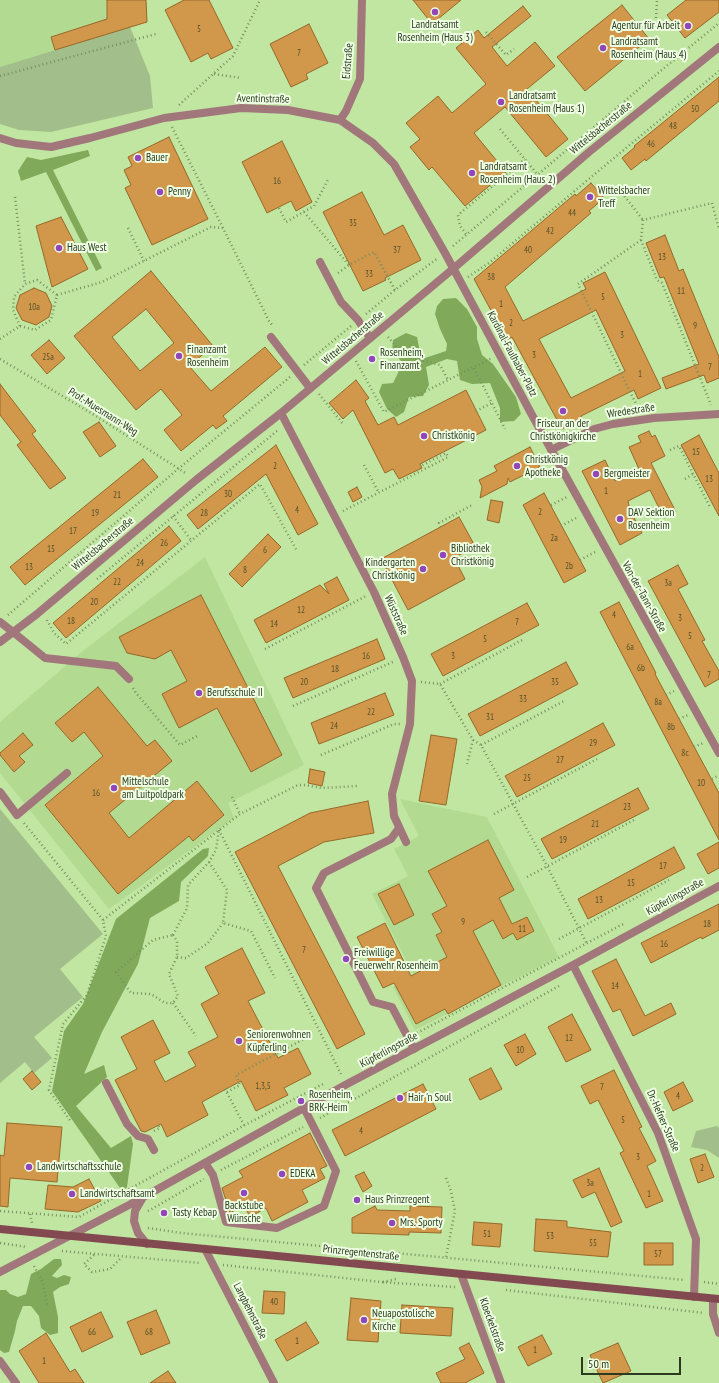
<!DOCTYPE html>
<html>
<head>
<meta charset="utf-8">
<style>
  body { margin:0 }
  #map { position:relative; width:719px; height:1383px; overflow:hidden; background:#c0e6a1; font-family:"PT Sans Narrow",sans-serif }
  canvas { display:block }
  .scale { position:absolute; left:581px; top:1357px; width:100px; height:18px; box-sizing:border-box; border:2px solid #2c3b1f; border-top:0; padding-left:5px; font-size:12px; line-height:14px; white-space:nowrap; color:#2c3b1f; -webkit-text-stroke:3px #efffe3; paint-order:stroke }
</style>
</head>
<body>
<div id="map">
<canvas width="719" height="1383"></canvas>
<div class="scale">50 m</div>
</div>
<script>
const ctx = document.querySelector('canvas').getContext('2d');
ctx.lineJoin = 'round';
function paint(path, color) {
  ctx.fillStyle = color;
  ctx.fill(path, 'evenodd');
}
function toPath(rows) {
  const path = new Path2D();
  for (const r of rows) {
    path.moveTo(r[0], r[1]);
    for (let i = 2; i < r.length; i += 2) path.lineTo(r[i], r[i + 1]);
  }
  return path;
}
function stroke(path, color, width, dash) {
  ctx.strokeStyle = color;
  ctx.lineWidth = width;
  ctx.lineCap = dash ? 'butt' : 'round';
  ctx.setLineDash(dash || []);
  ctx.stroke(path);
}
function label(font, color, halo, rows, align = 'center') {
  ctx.font = font + ' "PT Sans Narrow",sans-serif';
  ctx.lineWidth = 4;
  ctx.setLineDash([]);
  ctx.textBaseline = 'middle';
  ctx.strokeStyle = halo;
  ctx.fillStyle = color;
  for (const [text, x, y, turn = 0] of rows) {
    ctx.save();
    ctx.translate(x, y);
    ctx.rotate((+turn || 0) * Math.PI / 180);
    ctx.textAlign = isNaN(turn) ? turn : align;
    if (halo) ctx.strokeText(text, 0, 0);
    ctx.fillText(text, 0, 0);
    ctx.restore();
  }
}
paint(toPath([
  [0,0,146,0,147,22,0,67],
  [205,557,304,765,228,803,234,818,109,909,0,773,0,722,84,650],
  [400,799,487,817,559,957,415,1030,393,987,414,976,372,894,408,876,394,849,419,836]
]), '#b2db91');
paint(toPath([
  [130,27,150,76,153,108,51,132,19,130,0,124,0,67],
  [0,809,103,934,60,969,83,997,34,1037,52,1058,34,1073,25,1062,0,1083],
  [717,1126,719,1128,719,1158,707,1150,691,1147,696,1131]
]), '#a2be8a');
paint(toPath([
  [88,150,90,156,53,170,102,268,96,271,46,172,21,181,18,171,27,157,41,160],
  [456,298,467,309,477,327,477,339,482,355,493,364,516,397,521,414,514,421,500,422,500,408,490,383,472,384,460,380,457,361,447,359,426,367,429,385,423,396,409,397,404,412,396,417,387,409,379,392,382,384,393,383,398,373,401,361,392,351,393,340,406,333,417,337,420,352,425,358,446,351,447,344,440,329,435,314,437,306,443,299],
  [209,848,208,856,181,882,179,901,150,918,138,964,102,1032,84,1074,104,1065,107,1077,76,1106,111,1148,131,1136,133,1144,127,1187,125,1189,120,1188,52,1091,64,1031,83,1004,116,919,203,849],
  [54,1259,61,1259,62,1265,52,1276,57,1278,64,1275,71,1277,69,1284,60,1287,53,1292,58,1317,58,1333,50,1335,41,1328,39,1316,31,1306,23,1306,17,1321,15,1331,9,1352,4,1353,0,1350,0,1290,6,1290,10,1294,18,1297,26,1294,31,1274,41,1269]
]), '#80aa5a');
const building = toPath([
  [107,0,146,0,147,22,55,50,51,37,107,19,107,0],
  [184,0,209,0,233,48,211,59,208,53,191,62,165,10,184,0],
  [413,0,461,0,432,24,413,0],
  [686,0,719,0,719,12,685,38,667,15,686,0],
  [622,5,649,39,585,91,557,57,622,5],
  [523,6,531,16,492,47,507,66,535,42,555,66,527,89,568,139,546,157,505,107,474,133,506,172,465,206,432,167,429,170,410,147,420,139,406,123,438,96,452,113,486,84,456,48,478,30,484,38,523,6],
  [309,24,328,63,306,74,308,79,291,87,270,44,309,24],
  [719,77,719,101,646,161,645,159,631,170,622,158,635,147,634,146,719,77],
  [169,137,208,219,152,245,125,188,131,185,124,170,132,166,128,157,169,137],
  [282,141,312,202,296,211,291,201,267,213,242,162,282,141],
  [591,183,604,198,589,211,591,213,505,287,523,321,586,289,583,283,605,272,661,388,638,399,634,390,581,416,582,418,562,429,512,337,507,340,474,279,575,194,576,196,591,183],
  [596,310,625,371,571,398,539,339,596,310],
  [362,192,384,235,403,225,421,260,385,278,386,280,363,291,323,212,362,192],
  [61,217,88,269,52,287,36,226,61,217],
  [665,235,679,271,683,269,719,357,719,378,707,383,704,375,666,389,662,378,699,364,664,277,660,278,646,243,665,235],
  [151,271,213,346,189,366,211,391,265,347,282,367,223,416,227,421,216,429,213,425,181,451,164,430,182,415,161,389,136,410,74,336,151,271],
  [146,309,174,343,140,371,112,337,146,309],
  [34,288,46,293,52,306,49,317,36,325,22,320,16,308,20,295,34,288],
  [49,340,65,358,47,374,31,355,49,340],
  [356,380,369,398,365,401,378,425,394,417,398,425,466,390,486,430,420,464,422,468,399,479,393,469,385,473,353,410,343,419,329,403,356,380],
  [0,384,36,431,32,434,66,478,50,489,17,445,21,442,0,415,0,384],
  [99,422,116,446,100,457,83,432,99,422],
  [649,431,652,437,655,435,665,456,651,463,676,512,664,518,650,490,628,501,630,510,642,533,620,545,582,471,605,460,615,481,639,469,629,447,641,442,638,436,649,431],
  [699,435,719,473,719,516,681,445,699,435],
  [276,445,318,524,298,535,266,474,198,529,187,515,276,445],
  [530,447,540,467,510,482,508,478,507,484,480,498,482,487,479,480,497,471,494,466,530,447],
  [143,459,158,477,25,585,10,567,143,459],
  [357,487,362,497,353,502,348,492,357,487],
  [544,493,586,571,564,583,523,505,544,493],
  [491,500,503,502,499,523,487,520,491,500],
  [459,517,475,546,454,558,465,579,408,610,381,559,459,517],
  [169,526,181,541,66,638,53,623,169,526],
  [268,534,281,547,242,587,229,574,268,534],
  [678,565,688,584,678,589,705,640,702,641,719,671,719,679,705,687,648,581,678,565],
  [337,577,349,600,266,643,254,620,320,585,329,594,324,584,337,577],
  [201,595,282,755,251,772,217,708,179,728,162,694,187,681,171,650,155,659,127,653,119,637,201,595],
  [619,602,656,673,655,674,719,793,719,840,600,612,619,602],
  [527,603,539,625,443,676,431,654,527,603],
  [377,639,385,659,293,698,284,678,377,639],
  [566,662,578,684,480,736,468,714,566,662],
  [98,687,147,746,155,740,172,761,109,813,129,838,197,781,224,815,193,841,189,836,118,894,45,805,103,756,84,732,72,742,55,723,98,687],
  [385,693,394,715,319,744,311,723,385,693],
  [603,723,615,745,517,797,505,776,603,723],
  [23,733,33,745,19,756,25,762,14,772,0,755,0,753,23,733],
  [431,735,457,739,446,805,419,801,431,735],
  [310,769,325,772,322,786,308,783,310,769],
  [638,788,649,809,552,859,541,839,638,788],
  [368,801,374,833,324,842,278,866,365,1034,337,1049,235,852,310,813,368,801],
  [488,840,514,890,499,898,512,924,527,917,534,931,517,940,513,933,503,939,493,920,473,931,501,985,448,1014,445,1009,416,1024,394,983,383,988,357,937,385,923,411,976,447,957,436,935,442,932,432,914,447,906,428,871,488,840],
  [719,842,719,868,708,874,697,854,719,842],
  [674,847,685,868,588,919,578,899,674,847],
  [399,884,414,915,394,925,378,894,399,884],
  [719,904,719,930,702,939,701,937,651,963,641,943,719,904],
  [242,948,265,993,248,1001,278,1058,298,1048,311,1074,284,1088,288,1095,256,1111,241,1081,202,1102,208,1115,167,1137,161,1124,145,1132,141,1131,115,1080,137,1069,121,1037,153,1020,170,1053,154,1061,165,1082,196,1066,188,1052,218,1037,201,1004,219,994,205,967,242,948],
  [616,959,645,1016,671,1003,676,1014,633,1036,620,1009,613,1012,592,971,616,959],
  [572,1014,591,1050,566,1062,548,1027,572,1014],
  [525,1034,536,1054,516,1066,504,1045,525,1034],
  [491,1068,502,1089,480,1100,469,1079,491,1068],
  [614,1070,642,1127,639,1128,656,1161,647,1166,663,1201,646,1208,620,1153,624,1151,598,1100,590,1104,581,1086,614,1070],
  [32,1071,41,1082,32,1090,23,1079,32,1071],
  [683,1082,693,1101,673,1111,664,1092,683,1082],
  [423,1084,436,1109,345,1156,332,1130,423,1084],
  [7,1123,62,1127,57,1182,10,1178,8,1207,0,1206,0,1155,4,1156,7,1123],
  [310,1133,327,1166,320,1169,325,1178,302,1190,308,1202,272,1221,266,1208,250,1217,244,1205,230,1213,222,1188,243,1177,239,1171,310,1133],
  [705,1154,714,1177,698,1183,690,1159,705,1154],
  [599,1168,622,1222,611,1227,595,1192,582,1198,573,1180,599,1168],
  [364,1172,372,1186,363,1192,355,1176,364,1172],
  [89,1179,101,1201,78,1212,45,1209,48,1185,73,1187,89,1179],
  [375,1206,377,1210,410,1211,410,1206,442,1207,441,1233,409,1232,409,1235,352,1233,352,1218,375,1206],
  [536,1219,567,1221,567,1227,611,1232,608,1257,534,1251,536,1219],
  [474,1222,502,1224,500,1247,472,1245,474,1222],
  [644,1243,673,1243,673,1265,644,1265,644,1243],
  [264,1291,285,1292,284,1314,262,1313,264,1291],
  [351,1298,381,1301,378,1342,347,1340,351,1298],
  [402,1305,453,1308,451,1336,400,1333,402,1305],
  [156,1310,170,1343,141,1355,127,1322,156,1310],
  [101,1312,113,1337,82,1352,70,1327,101,1312],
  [306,1322,319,1343,287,1361,275,1340,306,1322],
  [46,1333,70,1372,75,1369,84,1383,39,1383,19,1351,46,1333],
  [542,1335,552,1354,528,1366,518,1347,542,1335],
  [469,1343,484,1373,465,1383,441,1383,436,1373,465,1359,459,1348,469,1343],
  [618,1343,631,1371,603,1383,590,1355,618,1343],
  [168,1371,176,1383,150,1383,168,1371]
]);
paint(building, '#d1974a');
stroke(building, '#966828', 1);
stroke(toPath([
  [656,18,657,0],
  [486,32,506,55,514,49],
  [214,74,241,78],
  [0,76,156,34],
  [179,105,233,56,260,0],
  [172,127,223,228],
  [500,129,537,174],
  [622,193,643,220],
  [15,197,25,284],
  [279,208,286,222,314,206,329,178],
  [304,212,349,265],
  [128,228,144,261],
  [466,234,460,226,458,215,525,159],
  [641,240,657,280,662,283,711,405],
  [453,246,652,78,719,23],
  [338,273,349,265,374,252,395,290],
  [468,277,489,263,602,168,719,71],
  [366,314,395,290,438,258],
  [20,326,13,310,14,297,25,284,37,280,57,295],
  [388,337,405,356,440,365,448,380],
  [0,339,20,326,35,330,51,320,57,295,102,282,211,227,223,228,269,321,273,326],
  [0,359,96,416,187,474],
  [356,361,384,412,492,358],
  [304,365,351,326],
  [474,368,505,429],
  [319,394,343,424],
  [639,410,578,284,641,240,643,220,712,203,719,229],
  [476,411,492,403],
  [670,450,679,446,710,507],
  [364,465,379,493],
  [685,479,693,474],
  [551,505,567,497],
  [343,511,448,457,446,453,421,466],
  [173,516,191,540],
  [561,526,578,517],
  [441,527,439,523,472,505],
  [580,560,597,551],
  [97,579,277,431],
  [8,615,178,469,290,377],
  [47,620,54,633,66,644,260,484,297,551],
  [265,649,366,596],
  [421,682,440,684,473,740,467,764],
  [440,684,524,639],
  [133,688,136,693,180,745,197,736],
  [666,695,674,691],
  [293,706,395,661],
  [679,719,688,715],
  [473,740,481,745,547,866,587,944],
  [481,745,564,701],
  [694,747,703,743],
  [321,755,394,724,400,724],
  [712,779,719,775],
  [232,797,240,814],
  [494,814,597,759],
  [24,823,103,920,106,936,87,995,63,1024,49,1090,71,1122],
  [219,830,341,1074],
  [209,862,227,890,223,923,251,931,275,978],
  [527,877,634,820],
  [103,920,240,814,298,785,305,785,322,788,357,786],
  [173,935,177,941,177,957,169,974,178,996,173,1003,165,1003,151,994,131,993,116,972,153,940,173,935],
  [173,935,187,908,188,885,209,862,216,850,219,830],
  [559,939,669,880],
  [177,957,186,958,208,943,223,923],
  [173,1003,196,1036],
  [417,1033,625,923],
  [384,1051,400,1042],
  [225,1089,244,1125],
  [227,1092,240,1085,236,1075,306,1038],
  [320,1118,559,986],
  [154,1131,160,1128,158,1125],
  [221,1170,303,1127],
  [446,1178,451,1191,455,1211,446,1257],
  [0,1211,79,1217,245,1125,323,1084],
  [148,1211,204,1179],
  [30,1214,32,1223],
  [148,1228,181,1233,685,1280],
  [0,1243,27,1247],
  [62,1251,200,1263],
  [94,1255,84,1264,92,1272,110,1269,122,1257],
  [223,1265,381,1282,455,1287],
  [34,1266,43,1283,47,1305],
  [383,1282,396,1279],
  [704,1282,719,1284],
  [506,1290,704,1313]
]), '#769060', 2.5, [1, 3]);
stroke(toPath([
  [320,262,341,302,358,320,370,338],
  [271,337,310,388],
  [13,632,45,658,116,666,129,679],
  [0,792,17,815,67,773],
  [399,828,391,839,324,873,316,888,373,1002,392,1007,414,1049],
  [106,1083,127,1124,138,1136,148,1139,154,1150],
  [205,1163,213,1175,226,1222,277,1228,324,1206,336,1171,304,1108],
  [713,1299,713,1314,719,1333]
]), '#a1777c', 8);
stroke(toPath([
  [340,120,346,111,360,79,362,0],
  [0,138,16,143,51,147,90,138,164,118,241,108,288,110,340,120,373,143,394,164,445,253,532,415,719,753],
  [281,413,374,592,403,657,412,681,410,724,392,794,394,816,406,842],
  [551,450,594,429,613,424,654,418,719,414],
  [0,622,13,632],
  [0,642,37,614,196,480,281,413,454,268,589,152,719,47],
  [573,965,658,1133,696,1239,694,1297],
  [142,1199,135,1211,134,1221,138,1233,147,1244],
  [205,1249,274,1383],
  [0,1272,129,1205,347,1084,573,965,719,886],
  [461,1274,501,1383],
  [0,1361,16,1383]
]), '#a1777c', 8);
stroke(toPath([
  [0,1229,719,1299]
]), '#834951', 8);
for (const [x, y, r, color] of [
  [435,12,4,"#9147ba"],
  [688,26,4,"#9147ba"],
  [603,48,4,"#9147ba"],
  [501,102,4,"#9147ba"],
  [138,158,4,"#9147ba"],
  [472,173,4,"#9147ba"],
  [160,192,4,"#9147ba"],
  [590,197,4,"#9147ba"],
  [59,248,4,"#9147ba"],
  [179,356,4,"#9147ba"],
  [372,359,4,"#9147ba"],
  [563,411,4,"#9147ba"],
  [424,436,4,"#9147ba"],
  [517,466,4,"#9147ba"],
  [596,474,4,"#9147ba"],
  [620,519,4,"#9147ba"],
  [443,555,4,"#9147ba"],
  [423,569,4,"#9147ba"],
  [199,693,4,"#9147ba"],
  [114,788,4,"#9147ba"],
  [346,959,4,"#9147ba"],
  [239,1041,4,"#9147ba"],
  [400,1098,4,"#9147ba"],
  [301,1101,4,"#9147ba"],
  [29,1167,4,"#9147ba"],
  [282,1174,4,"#9147ba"],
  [244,1193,4,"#9147ba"],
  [72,1194,4,"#9147ba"],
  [357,1200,4,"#9147ba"],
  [164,1213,4,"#9147ba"],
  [392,1223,4,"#9147ba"],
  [364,1320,4,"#9147ba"]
]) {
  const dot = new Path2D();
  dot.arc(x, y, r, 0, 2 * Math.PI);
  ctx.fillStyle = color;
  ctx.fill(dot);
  stroke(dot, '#efffe3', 1.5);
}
label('9px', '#55522a', null, [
  ["5",199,29],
  ["7",299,53],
  ["50",695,109],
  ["48",673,126],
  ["46",651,144],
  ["16",277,181],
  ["44",572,213],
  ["35",353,223],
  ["42",550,231],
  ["37",397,250],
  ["40",528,250],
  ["13",662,257],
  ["33",369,274],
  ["38",491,277],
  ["11",681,291],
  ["5",603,297],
  ["1",501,304],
  ["10a",34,307],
  ["2",511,323],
  ["9",695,326],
  ["3",622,335],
  ["3",534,355],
  ["25a",48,357],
  ["7",710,367],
  ["1",640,374],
  ["15",696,452],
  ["2",275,466],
  ["13",709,479],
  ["1",606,491],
  ["30",228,494],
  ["21",117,495],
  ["4",297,510],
  ["2",540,512],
  ["19",95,513],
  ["28",204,513],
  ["17",73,531],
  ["2a",554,538],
  ["26",164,543],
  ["15",51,549],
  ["6",265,550],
  ["24",140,563],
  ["2b",569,566],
  ["13",29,567],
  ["8",245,570],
  ["22",117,582],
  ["3a",668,583],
  ["20",94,602],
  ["12",301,610],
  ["4",614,615],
  ["3",680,618],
  ["18",71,621],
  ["7",517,622],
  ["14",274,624],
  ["5",690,636],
  ["5",485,639],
  ["6a",630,647],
  ["16",366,656],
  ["3",453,656],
  ["6b",641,668],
  ["18",335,669],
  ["7",709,675],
  ["20",304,682],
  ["35",555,682],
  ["33",523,699],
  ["8a",658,702],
  ["22",371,712],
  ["31",490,717],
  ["24",334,726],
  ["8b",671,727],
  ["29",593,743],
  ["8c",685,753],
  ["27",560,760],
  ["25",527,778],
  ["10",701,783],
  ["16",96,793],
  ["23",627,807],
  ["21",595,824],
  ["19",563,840],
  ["17",663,866],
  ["15",631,883],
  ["13",599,900],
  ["9",463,922],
  ["18",707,924],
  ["11",522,929],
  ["16",664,944],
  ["7",304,950],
  ["14",615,986],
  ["12",569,1038],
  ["10",520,1050],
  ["1,3,5",263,1086],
  ["7",602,1087],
  ["4",678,1096],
  ["5",623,1120],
  ["4",361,1131],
  ["3",638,1157],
  ["2",702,1168],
  ["3a",590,1183],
  ["1",649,1194],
  ["51",487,1234],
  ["53",550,1236],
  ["55",593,1243],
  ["57",658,1254],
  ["40",274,1302],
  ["66",92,1332],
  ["68",149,1332],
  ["1",297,1341],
  ["1",535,1350],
  ["1",44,1361]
]);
label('11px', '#2c3b1f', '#efffe3', [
  ["Landratsamt",435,25,"center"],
  ["Rosenheim (Haus 3)",435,38,"center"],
  ["Agentur für Arbeit",680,26,"right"],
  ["Landratsamt",611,42],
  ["Rosenheim (Haus 4)",611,55],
  ["Landratsamt",509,96],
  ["Rosenheim (Haus 1)",509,109],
  ["Bauer",146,158],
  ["Landratsamt",480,167],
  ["Rosenheim (Haus 2)",480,180],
  ["Wittelsbacher",598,191],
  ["Treff",598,204],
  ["Penny",168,192],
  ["Haus West",67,248],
  ["Finanzamt",187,350],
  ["Rosenheim",187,363],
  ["Rosenheim,",380,353],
  ["Finanzamt",380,366],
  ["Friseur an der",563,424,"center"],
  ["Christkönigkirche",563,437,"center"],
  ["Christkönig",432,436],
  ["Christkönig",525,460],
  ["Apotheke",525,473],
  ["Bergmeister",604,474],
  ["DAV Sektion",628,513],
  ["Rosenheim",628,526],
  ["Bibliothek",451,549],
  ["Christkönig",451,562],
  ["Kindergarten",415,563,"right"],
  ["Christkönig",415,576,"right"],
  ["Berufsschule II",207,693],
  ["Mittelschule",122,782],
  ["am Luitpoldpark",122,795],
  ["Freiwillige",354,953],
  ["Feuerwehr Rosenheim",354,966],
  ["Seniorenwohnen",247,1035],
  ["Küpferling",247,1048],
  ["Rosenheim,",309,1095],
  ["BRK-Heim",309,1108],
  ["Hair 'n Soul",408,1098],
  ["Landwirtschaftsschule",37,1167],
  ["EDEKA",290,1174],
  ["Landwirtschaftsamt",80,1194],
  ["Haus Prinzregent",365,1200],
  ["Backstube",244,1206,"center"],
  ["Wünsche",244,1219,"center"],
  ["Tasty Kebap",172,1213],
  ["Mrs. Sporty",400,1223],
  ["Neuapostolische",372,1314],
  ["Kirche",372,1327]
], 'left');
label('11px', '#2c3b1f', '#efffe3', [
  ["Eidstraße",348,61,-85],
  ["Aventinstraße",263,99,1],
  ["Wittelsbacherstraße",601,128,-39],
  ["Wittelsbacherstraße",353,338,-40],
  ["Kardinal-Faulhaber-Platz",512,354,62],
  ["Wredestraße",631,411,-9],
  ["Prof.-Muesmann-Weg",103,412,32],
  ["Wittelsbacherstraße",103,544,-40],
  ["Von-der-Tann-Straße",644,597,61],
  ["Wüststraße",396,615,66],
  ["Küpferlingstraße",675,897,-29],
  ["Küpferlingstraße",389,1050,-28],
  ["Dr.-Hefner-Straße",663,1121,66],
  ["Prinzregentenstraße",361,1253,6],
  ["Langbehnstraße",250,1311,63],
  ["Kloeckelstraße",492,1325,70]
]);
</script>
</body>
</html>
